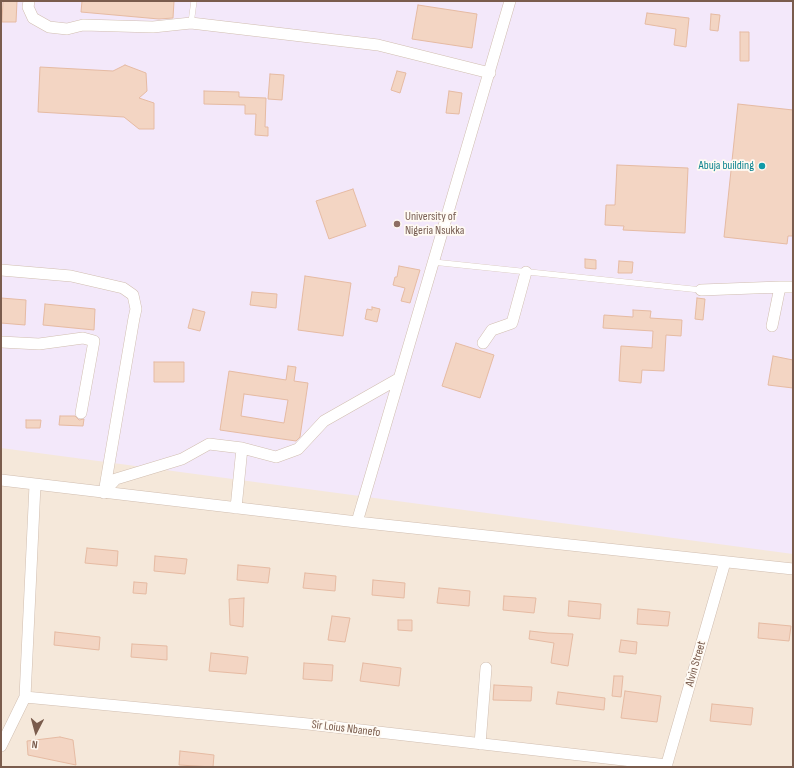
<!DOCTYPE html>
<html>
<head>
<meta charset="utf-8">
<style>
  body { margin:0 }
  #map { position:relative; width:794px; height:768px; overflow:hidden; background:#fdf6ec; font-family:"Sofia Sans Condensed",sans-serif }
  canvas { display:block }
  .frame { position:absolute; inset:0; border:2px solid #7a5c4d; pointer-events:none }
  .north { position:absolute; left:16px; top:712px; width:40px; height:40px; -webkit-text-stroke:3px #fffaf3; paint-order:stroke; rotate:186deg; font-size:11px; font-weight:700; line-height:16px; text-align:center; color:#7a5c4d }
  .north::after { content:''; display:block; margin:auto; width:14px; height:18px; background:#7a5c4d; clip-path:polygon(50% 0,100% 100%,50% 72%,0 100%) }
</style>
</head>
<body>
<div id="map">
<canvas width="794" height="768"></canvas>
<div class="frame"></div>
<div class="north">N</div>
</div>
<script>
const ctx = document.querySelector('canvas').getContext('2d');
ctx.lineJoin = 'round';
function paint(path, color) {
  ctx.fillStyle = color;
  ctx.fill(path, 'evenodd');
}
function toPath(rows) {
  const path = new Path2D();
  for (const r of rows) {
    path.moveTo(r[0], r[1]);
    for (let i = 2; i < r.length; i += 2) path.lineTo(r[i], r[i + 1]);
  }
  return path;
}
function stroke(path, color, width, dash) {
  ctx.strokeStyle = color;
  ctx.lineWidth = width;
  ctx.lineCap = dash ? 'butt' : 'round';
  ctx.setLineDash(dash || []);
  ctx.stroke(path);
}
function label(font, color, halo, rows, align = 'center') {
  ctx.font = font + ' "Sofia Sans Condensed",sans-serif';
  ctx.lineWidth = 3.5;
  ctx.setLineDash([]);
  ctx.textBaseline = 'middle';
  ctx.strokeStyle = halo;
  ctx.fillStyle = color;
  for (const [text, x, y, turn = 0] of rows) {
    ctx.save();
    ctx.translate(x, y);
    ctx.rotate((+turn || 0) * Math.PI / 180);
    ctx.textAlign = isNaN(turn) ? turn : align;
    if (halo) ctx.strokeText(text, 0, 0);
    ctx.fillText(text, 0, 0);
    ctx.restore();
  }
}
paint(toPath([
  [1,1,793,1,793,767,1,767]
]), '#f5e8da');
paint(toPath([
  [1,1,793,1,793,554,1,448]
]), '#f3e8fa');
const building = toPath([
  [3,1,17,1,16,22,2,22,3,1],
  [82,1,174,1,173,18,159,19,81,12,82,1],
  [418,5,477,14,472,48,412,39,418,5],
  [647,13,689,18,686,47,674,45,676,29,645,24,647,13],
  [711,14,720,15,718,31,710,30,711,14],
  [740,32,749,32,749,61,740,61,740,32],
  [125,65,146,73,147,91,139,98,154,103,154,129,139,129,124,117,38,112,40,67,113,71,125,65],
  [397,71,406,73,400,93,391,90,397,71],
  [270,74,284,75,282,100,268,99,270,74],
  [204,91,239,92,239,97,266,98,265,127,268,127,268,136,255,135,256,114,245,114,245,105,204,104,204,91],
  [449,91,462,93,459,114,446,113,449,91],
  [738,104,793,110,793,236,788,236,787,244,724,237,738,104],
  [617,165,688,168,685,233,623,230,624,226,605,225,606,205,615,205,617,165],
  [353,189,366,226,329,239,316,201,353,189],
  [585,259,596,260,596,269,585,268,585,259],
  [619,261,633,262,632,273,618,273,619,261],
  [399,266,420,270,410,303,401,301,405,288,393,285,395,277,397,277,399,266],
  [305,276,351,283,343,336,298,330,305,276],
  [252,292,277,294,276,308,250,305,252,292],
  [1,298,26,300,25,325,1,323,1,298],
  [697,298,705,299,703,320,695,319,697,298],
  [45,304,95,309,94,330,43,325,45,304],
  [372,307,380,309,377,322,365,319,367,309,372,310,372,307],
  [193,309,205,312,200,331,188,328,193,309],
  [633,310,651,311,650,318,682,320,681,336,666,335,664,371,642,370,641,383,619,381,621,346,652,348,653,331,603,328,604,315,633,317,633,310],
  [456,343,494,355,480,398,442,386,456,343],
  [773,356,793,360,793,388,768,385,773,356],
  [154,362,184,362,184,382,154,382,154,362],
  [288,366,296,367,294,381,308,383,300,437,296,441,220,430,229,371,286,380,288,366],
  [244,394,288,400,284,423,241,416,244,394],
  [60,416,75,416,79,420,84,419,83,426,59,425,60,416],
  [26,420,41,420,40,428,26,428,26,420],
  [87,548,118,551,117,566,85,563,87,548],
  [155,556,187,559,185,574,154,571,155,556],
  [238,565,270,568,268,583,237,580,238,565],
  [305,573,336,576,335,591,303,588,305,573],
  [373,580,405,583,404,598,372,595,373,580],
  [134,582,147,583,146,594,133,593,134,582],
  [439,588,470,591,469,606,437,603,439,588],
  [504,596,536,598,534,613,503,610,504,596],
  [244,598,243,627,230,625,229,599,244,598],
  [569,601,601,604,600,619,568,616,569,601],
  [638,609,670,612,668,626,637,624,638,609],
  [332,616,350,618,345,642,328,640,332,616],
  [398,620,412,620,412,631,398,630,398,620],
  [759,623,791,626,789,641,758,638,759,623],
  [530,631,548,633,573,634,568,666,551,663,554,643,529,639,530,631],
  [55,632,100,637,99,650,54,645,55,632],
  [621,640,637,642,636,654,619,652,621,640],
  [132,644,167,646,167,660,131,657,132,644],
  [211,653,248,657,246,674,209,671,211,653],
  [304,663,333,665,332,681,303,679,304,663],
  [363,663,401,668,399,686,360,681,363,663],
  [614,676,623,676,621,697,612,696,614,676],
  [494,685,532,687,531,701,493,700,494,685],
  [625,691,661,696,657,722,621,718,625,691],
  [558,692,605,698,604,710,556,704,558,692],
  [712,704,753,708,751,725,710,721,712,704],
  [60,737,73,740,76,765,28,755,27,741,60,737],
  [180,751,214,755,213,767,179,765,180,751]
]);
paint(building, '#f3d5c3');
stroke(building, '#e6bba3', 1);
const service = toPath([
  [191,23,194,1],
  [433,262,701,290]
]);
const minor = toPath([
  [29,1,28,7,33,18,49,27,67,29,83,25,153,27,191,23,378,45,490,73],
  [1,270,71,276,123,288,133,295,136,309,134,318,104,493],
  [780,287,793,287],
  [701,290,780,287,772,326],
  [1,342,39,344,83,338,94,341,81,413],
  [483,343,492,330,512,323,526,272],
  [1,480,357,522,793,569],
  [104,492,116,479,182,459,209,444,242,448],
  [236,508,242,448,276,457,298,449,324,421,398,379],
  [357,522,510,1],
  [25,697,308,724,667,765],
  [480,744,486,668],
  [1,746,25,697,35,485],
  [666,767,725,562]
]);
stroke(service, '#d1beb0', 6);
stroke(minor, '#d1beb0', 12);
stroke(service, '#fff', 5.5);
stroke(minor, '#fff', 11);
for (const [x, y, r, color] of [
  [762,166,4,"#0f9aa8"],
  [397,224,4,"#8d6e63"]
]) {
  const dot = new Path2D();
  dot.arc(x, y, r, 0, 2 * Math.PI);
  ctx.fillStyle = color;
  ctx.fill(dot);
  stroke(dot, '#fffaf3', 1.5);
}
label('12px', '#0d838f', '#fffaf3', [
  ["Abuja building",754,166]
], 'right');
label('12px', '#785e54', '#fffaf3', [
  ["University of",405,217],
  ["Nigeria Nsukka",405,231]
], 'left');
label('12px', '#7a5c4d', '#fffaf3', [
  ["Alvin Street",696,664,-74],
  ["Sir Loius Nbanefo",346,729,7]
]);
</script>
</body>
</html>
